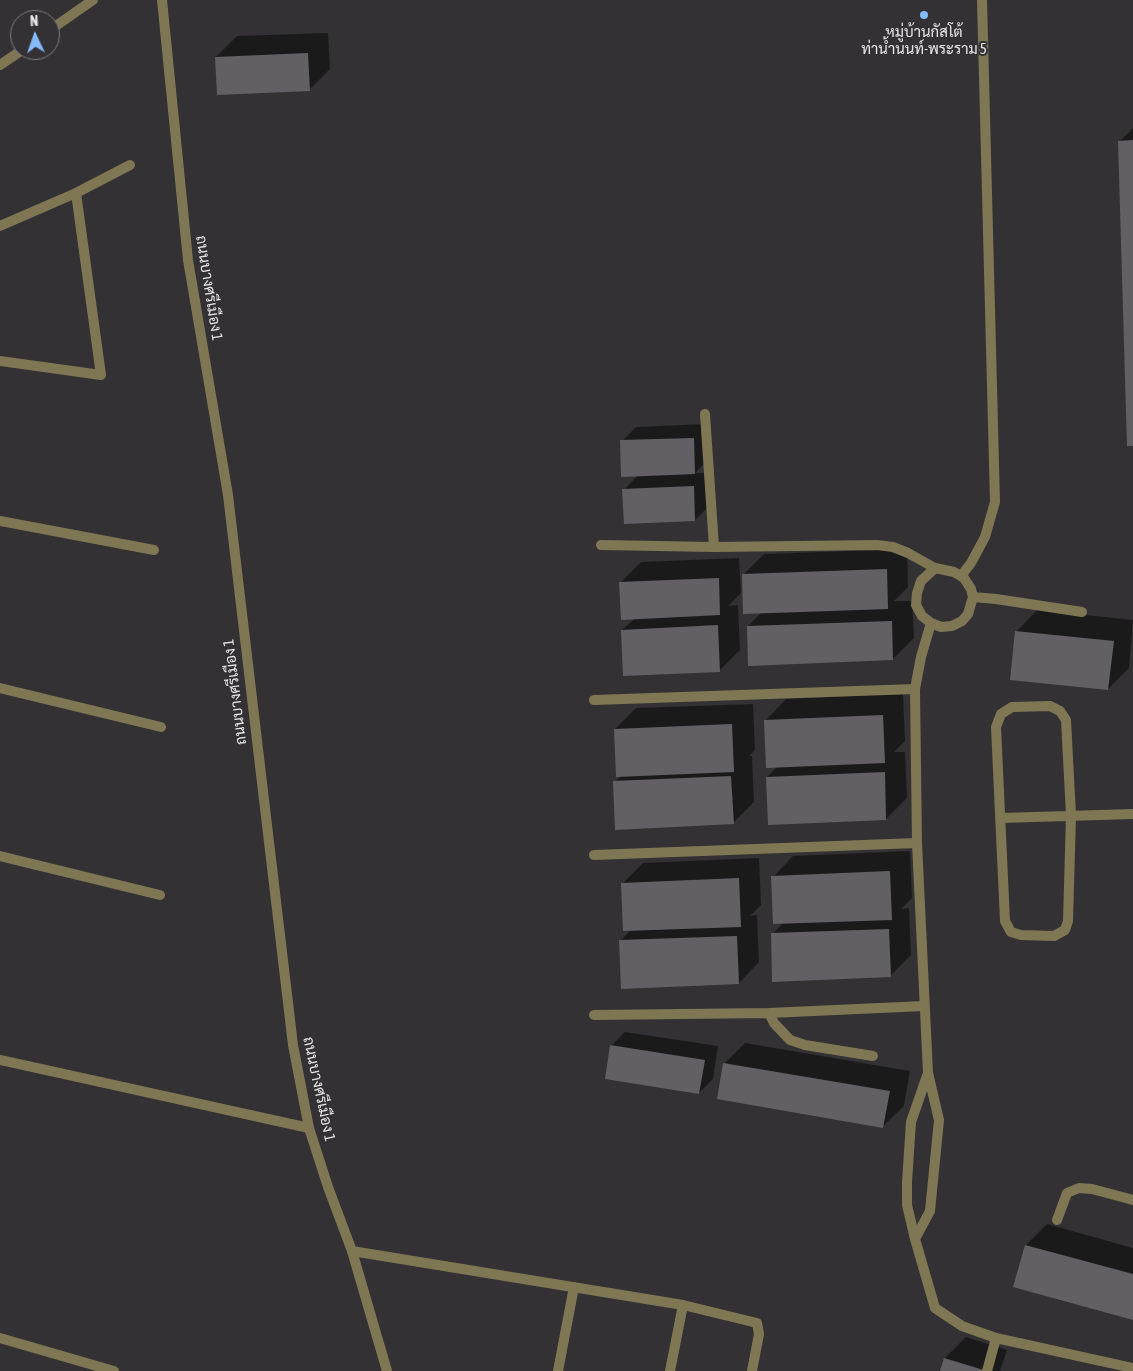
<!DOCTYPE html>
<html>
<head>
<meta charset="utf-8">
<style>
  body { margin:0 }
  #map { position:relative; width:1133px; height:1371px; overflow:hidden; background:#333134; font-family:"Asap Condensed",sans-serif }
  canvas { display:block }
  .north { position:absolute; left:10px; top:10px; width:50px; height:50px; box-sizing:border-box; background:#333134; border:1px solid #7b797c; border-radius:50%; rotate:357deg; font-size:14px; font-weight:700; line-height:20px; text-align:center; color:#e7e5e8 }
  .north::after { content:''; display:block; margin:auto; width:18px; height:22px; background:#86bbfb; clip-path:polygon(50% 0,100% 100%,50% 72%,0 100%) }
</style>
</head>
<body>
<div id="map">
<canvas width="1133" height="1371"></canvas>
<div class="north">N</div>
</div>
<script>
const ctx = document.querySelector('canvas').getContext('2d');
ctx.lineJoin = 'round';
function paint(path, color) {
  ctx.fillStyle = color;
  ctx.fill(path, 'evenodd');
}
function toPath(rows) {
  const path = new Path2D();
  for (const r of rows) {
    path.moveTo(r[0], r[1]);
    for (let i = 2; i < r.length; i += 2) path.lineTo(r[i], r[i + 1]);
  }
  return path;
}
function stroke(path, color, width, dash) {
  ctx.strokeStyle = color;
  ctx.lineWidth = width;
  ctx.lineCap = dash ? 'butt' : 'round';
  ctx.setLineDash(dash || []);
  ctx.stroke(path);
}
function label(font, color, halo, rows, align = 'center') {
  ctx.font = font + ' "Asap Condensed",Sarabun,sans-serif';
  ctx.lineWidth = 4;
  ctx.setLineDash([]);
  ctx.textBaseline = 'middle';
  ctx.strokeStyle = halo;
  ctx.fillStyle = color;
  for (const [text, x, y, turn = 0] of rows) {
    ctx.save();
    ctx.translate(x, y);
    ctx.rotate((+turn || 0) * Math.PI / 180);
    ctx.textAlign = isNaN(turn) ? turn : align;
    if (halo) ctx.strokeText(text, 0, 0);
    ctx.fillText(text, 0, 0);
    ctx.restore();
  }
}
paint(toPath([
  [328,33,330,69,309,90,216,57,237,36],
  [1133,128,1133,444,1120,141],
  [708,424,709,459,695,473,707,473,709,506,695,520,624,490,638,475,622,441,636,427],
  [907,549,908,587,894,601,912,601,914,638,893,659,748,626,762,612,743,575,764,554],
  [739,558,741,593,728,606,738,605,740,650,720,670,622,630,635,618,620,583,641,562],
  [1037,610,1133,620,1129,668,1108,689,1017,631],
  [903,694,905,741,894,752,905,752,907,798,886,819,767,777,778,766,766,720,786,699],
  [753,704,755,750,749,756,752,756,754,802,733,823,615,782,621,776,615,729,636,708],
  [910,851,912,898,901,909,909,908,911,955,890,976,772,934,783,923,773,877,793,856],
  [759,858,761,905,750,916,757,915,759,962,739,983,620,941,631,930,622,884,643,863],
  [625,1032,718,1046,713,1079,699,1093,611,1046],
  [745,1043,910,1071,904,1106,883,1126,725,1063],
  [1047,1224,1133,1248,1133,1319,1015,1287,1026,1245],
  [966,1337,1007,1350,1000,1371,941,1371,945,1358]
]), '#0007');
paint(toPath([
  [308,53,310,91,217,95,215,57],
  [1133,140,1133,446,1127,446,1118,141],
  [694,438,695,474,621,477,620,440],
  [694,486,695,521,624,524,622,489],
  [887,569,888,609,743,614,742,574],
  [719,578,720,615,621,620,619,582],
  [892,621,893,660,748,666,747,626],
  [718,625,720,672,623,676,621,630],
  [1015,631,1114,641,1108,690,1010,680],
  [883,715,885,763,766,768,764,720],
  [732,724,734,772,616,777,614,729],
  [885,772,886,820,768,825,766,777],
  [731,776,734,824,615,830,613,781],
  [890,871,892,920,773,924,771,876],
  [739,878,741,927,623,931,621,883],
  [889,929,891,977,772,982,771,933],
  [737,936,739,984,621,989,619,940],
  [610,1045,705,1060,699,1094,605,1079],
  [723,1063,890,1091,883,1128,717,1099],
  [1025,1245,1133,1274,1133,1320,1013,1287],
  [944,1358,987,1371,940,1371]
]), '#626064');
stroke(toPath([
  [1050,706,1060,711,1066,720,1071,815,1068,921,1065,930,1054,936,1021,935,1011,932,1005,921,996,727,1001,714,1012,707,1050,706],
  [1001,818,1133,814],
  [1057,1220,1067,1193,1079,1188,1092,1189,1133,1200],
  [352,1251,683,1305,670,1371],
  [683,1305,757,1323,759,1334,752,1371],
  [558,1371,574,1287]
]), '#7f7754', 10);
stroke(toPath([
  [0,226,76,193,130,165],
  [0,361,101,375,76,193],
  [705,414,714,547],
  [0,521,154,550],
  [601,545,714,547,877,545,893,547,908,553,935,568],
  [935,568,954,572,964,578,971,589,973,597,968,614,962,621,952,626,941,627,931,623,922,616,916,605,917,593,921,581,935,568],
  [961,576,971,563,985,537,995,502,982,0],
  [973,597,996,599,1082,612],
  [0,688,161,727],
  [594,700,915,689],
  [594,855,917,843],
  [0,856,160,895],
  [769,1013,774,1023,790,1040,805,1045,873,1056],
  [594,1015,769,1013,924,1006],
  [0,1060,309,1128],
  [928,1073,911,1122,907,1182,907,1205,915,1239,935,1308,962,1326,996,1338,1133,1368],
  [915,1239,930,1211,939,1120,928,1073,917,843,915,689,921,657,931,623],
  [0,1338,114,1371],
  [987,1371,996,1338]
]), '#7f7754', 10);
stroke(toPath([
  [162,0,188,260,228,495,293,1045,309,1128,328,1187,352,1251,387,1371],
  [50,30,93,0],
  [0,65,22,50]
]), '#7f7754', 10);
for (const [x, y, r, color] of [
  [924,15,5,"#86bbfb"]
]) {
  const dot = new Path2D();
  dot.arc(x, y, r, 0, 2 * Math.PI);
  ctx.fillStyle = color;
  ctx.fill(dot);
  stroke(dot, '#333134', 2);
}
label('15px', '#e7e5e8', '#333134', [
  ["หมู่บ้านกัสโต้",924,32],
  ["ท่าน้ำนนท์-พระราม 5",924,49]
]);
label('15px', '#e7e5e8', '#333134', [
  ["ถนนบางศรีเมือง 1",209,288,81],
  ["ถนนบางศรีเมือง 1",235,692,-97],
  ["ถนนบางศรีเมือง 1",319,1089,78]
]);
</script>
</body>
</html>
